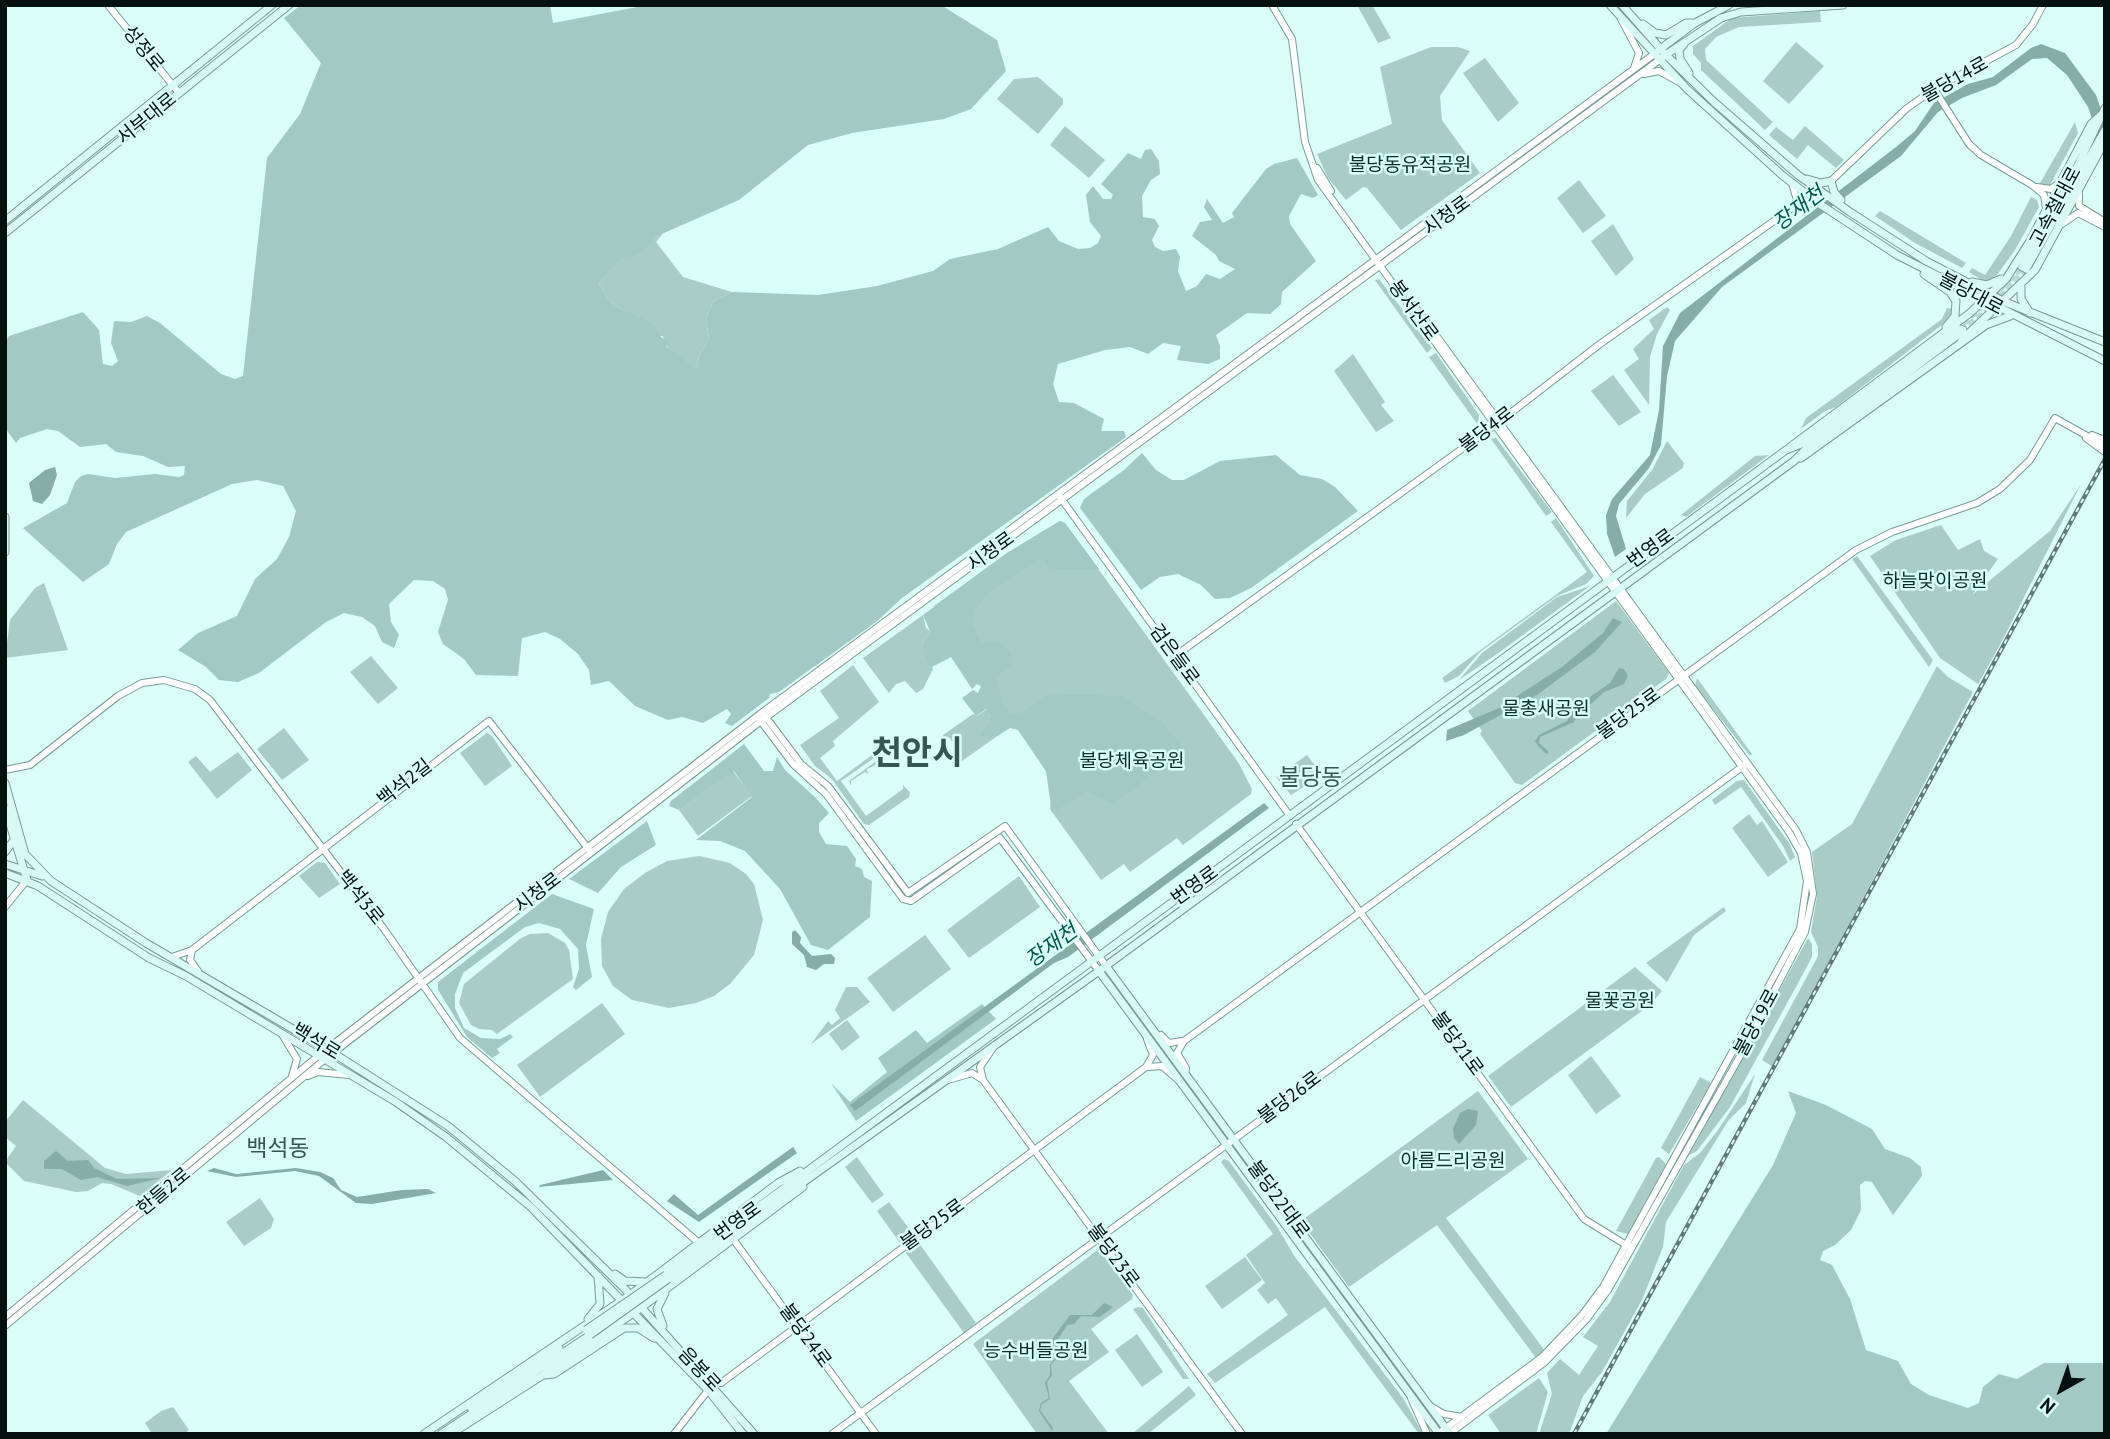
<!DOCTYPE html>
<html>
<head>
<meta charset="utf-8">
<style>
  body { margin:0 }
  #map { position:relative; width:2110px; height:1439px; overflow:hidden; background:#dafef8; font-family:"PT Sans",sans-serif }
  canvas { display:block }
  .frame { position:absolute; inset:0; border:7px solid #05110f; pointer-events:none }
  .north { position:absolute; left:2026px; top:1355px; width:70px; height:70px; -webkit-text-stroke:5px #dafef8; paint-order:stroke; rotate:220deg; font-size:19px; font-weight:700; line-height:28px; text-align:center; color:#05110f }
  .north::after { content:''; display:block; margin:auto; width:24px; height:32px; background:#05110f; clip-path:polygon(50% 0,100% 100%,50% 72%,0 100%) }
</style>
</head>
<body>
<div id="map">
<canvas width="2110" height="1439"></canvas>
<div class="frame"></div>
<div class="north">N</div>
</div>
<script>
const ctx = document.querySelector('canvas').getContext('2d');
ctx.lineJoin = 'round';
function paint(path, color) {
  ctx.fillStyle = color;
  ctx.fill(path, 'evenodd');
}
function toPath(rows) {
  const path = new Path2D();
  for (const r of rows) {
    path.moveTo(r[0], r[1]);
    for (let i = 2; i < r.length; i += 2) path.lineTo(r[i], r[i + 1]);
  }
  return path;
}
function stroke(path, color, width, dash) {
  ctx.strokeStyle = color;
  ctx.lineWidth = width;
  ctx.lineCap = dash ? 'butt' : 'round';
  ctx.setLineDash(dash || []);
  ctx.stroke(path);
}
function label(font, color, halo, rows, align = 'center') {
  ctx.font = font + ' "PT Sans","Noto Sans KR",sans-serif';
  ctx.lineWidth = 5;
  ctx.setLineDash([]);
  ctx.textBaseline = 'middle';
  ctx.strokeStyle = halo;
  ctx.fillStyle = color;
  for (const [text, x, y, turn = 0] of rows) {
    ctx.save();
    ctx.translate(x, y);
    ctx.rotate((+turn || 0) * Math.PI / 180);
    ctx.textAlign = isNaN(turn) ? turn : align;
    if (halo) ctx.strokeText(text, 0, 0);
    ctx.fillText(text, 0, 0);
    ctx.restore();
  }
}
paint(toPath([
  [1357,5,1372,5,1391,38,1378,43],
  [1820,11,1821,22,1739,27,1716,37,1705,49,1706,60,1773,122,1765,130,1701,70,1701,63,1693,54,1693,46,1732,18],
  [1796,42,1824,66,1789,104,1763,81],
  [1431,47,1458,47,1470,51,1440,96,1442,120,1480,173,1401,230,1367,188,1363,187,1346,200,1328,178,1317,154,1392,124,1380,67],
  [1485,58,1519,103,1498,122,1463,73],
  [1038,77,1063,99,1063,104,1038,134,997,99,1014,79],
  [2075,122,2078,133,2050,185,2039,185],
  [1065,126,1105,160,1089,178,1050,145],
  [1805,126,1844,160,1836,168,1808,145,1797,159,1769,135,1776,127,1793,140],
  [1579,180,1606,216,1583,233,1557,198],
  [2031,197,2037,200,2039,207,2015,250,1997,275,1985,282,1969,272,1972,268,1985,275,2011,236],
  [1880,211,1966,263,1962,268,1915,243,1875,216],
  [1613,224,1634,259,1616,276,1591,241],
  [663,233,656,242,683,277,732,292,713,301,706,319,709,339,699,356,697,371,676,356,666,345,663,336,659,337,647,323,619,308,607,298,599,283,620,258,641,253,651,239],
  [1379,279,1432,348,1427,353,1375,280],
  [1667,307,1670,310,1657,334,1650,357,1649,405,1624,370,1639,359,1633,349,1654,329,1649,320],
  [1947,308,1953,309,1952,314,1943,324,1836,407,1825,411,1801,429,1806,418,1942,319],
  [1436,353,1479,415,1478,425,1429,357],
  [1353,354,1385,402,1381,405,1394,421,1376,432,1334,371],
  [1613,375,1641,412,1619,426,1591,391],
  [1496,438,1552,512,1546,516,1491,439],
  [1667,441,1684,463,1683,468,1645,494,1626,518,1627,501,1652,470],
  [1769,455,1686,517,1681,515,1755,456],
  [2081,484,2001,643,1978,684,1940,658,1870,556,1896,540,1941,525,1958,550,1980,539,1984,551,1998,559,1972,595,2050,531],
  [1556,518,1594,576,1586,584,1557,596,1480,652,1459,676,1445,683,1442,678,1587,572,1551,522],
  [1060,521,1065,523,1238,762,1252,789,1251,794,1183,845,1177,838,1130,872,1124,864,1101,880,1050,809,1051,797,1046,771,934,606,1007,553],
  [1857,556,1933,660,1929,667,1852,559],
  [44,583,68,650,5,658,10,620,35,588],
  [1590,586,1497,654,1459,680,1482,653,1557,597],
  [1616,601,1669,673,1666,679,1522,785,1515,783,1480,734,1482,731,1468,711],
  [923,615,926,628,930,631,922,645,933,669,923,689,916,693,905,681,896,684,889,693,863,658],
  [371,656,398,688,378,704,350,672],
  [853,665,879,702,833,741,835,746,820,758,837,781,872,755,879,755,886,760,867,769,868,774,865,772,851,781,851,786,849,781,879,759,877,756,841,781,866,816,903,789,903,785,910,792,909,797,869,825,864,824,831,778,815,766,800,745,839,718,820,691],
  [1937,666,1948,677,1973,692,1773,1067,1762,1060,1818,956,1818,947,1811,932,1817,896,1812,852,1852,824],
  [1697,678,1752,754,1750,756,1695,686],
  [987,709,991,715,981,735,996,737,962,761,958,755,960,753,949,737,945,739,943,735,973,714,977,716],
  [284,728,309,760,282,780,257,749],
  [487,733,492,736,512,766,485,786,460,753],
  [238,752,252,770,217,799,188,762,196,756,210,772],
  [1307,755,1322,775,1291,795,1276,777],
  [733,771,752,796,698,836,679,810],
  [1744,780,1789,843,1795,857,1790,861,1783,846,1741,787,1715,805,1712,800,1737,781],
  [1749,814,1757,825,1762,821,1788,862,1768,877,1732,828],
  [699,856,730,863,746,874,754,884,763,920,754,955,730,984,714,996,696,1003,669,1008,632,1000,613,986,602,966,601,939,608,912,624,889,645,873,667,861],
  [317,862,325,863,340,884,319,898,299,876],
  [1019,876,1040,907,969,958,947,930],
  [1724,907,1726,911,1694,935,1667,982,1646,963],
  [548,933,565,943,569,950,573,979,497,1034,492,1030,479,1029,471,1025,459,1003,464,984,521,938,530,934],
  [925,935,951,969,893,1012,867,978],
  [1808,938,1812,944,1812,957,1796,987,1730,1107,1697,1151,1689,1155],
  [1635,967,1662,991,1650,1005,1511,1107,1488,1076],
  [846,987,857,987,870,1002,811,1044,828,1021,832,1025,840,1018,835,1010],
  [602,1003,625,1034,540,1097,517,1065],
  [847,1020,860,1037,842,1051,829,1034],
  [1591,1056,1621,1096,1596,1114,1568,1075],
  [1755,1074,1746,1103,1728,1121,1666,1222,1663,1247,1642,1300,1602,1372,1583,1396,1569,1434,1539,1434,1552,1394,1547,1373,1560,1359,1579,1375,1598,1346,1583,1337,1610,1302,1684,1165,1700,1153,1718,1130],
  [1700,1077,1711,1083,1669,1154,1661,1148],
  [1478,1091,1528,1159,1446,1218,1545,1351,1536,1358,1437,1225,1349,1287,1301,1221],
  [23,1100,105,1168,126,1174,172,1170,140,1196,111,1184,102,1183,88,1191,76,1192,24,1181,5,1162,16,1146,5,1137,5,1122],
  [857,1157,884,1195,872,1203,845,1167],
  [1659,1157,1666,1164,1628,1234,1616,1231,1656,1158],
  [1224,1159,1229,1161,1278,1228,1295,1257,1403,1398,1423,1434,1419,1434,1325,1307,1215,1383,1207,1374,1288,1315,1276,1298,1268,1304,1257,1290,1265,1283,1246,1255,1273,1234,1221,1162],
  [260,1198,274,1219,271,1228,244,1246,226,1222],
  [889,1202,913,1234,900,1243,877,1211],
  [919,1243,976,1323,964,1333,906,1253],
  [1099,1249,1133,1295,1132,1299,1091,1329,1109,1352,1069,1381,1109,1434,1037,1434,973,1344],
  [1245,1257,1262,1280,1222,1309,1205,1286],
  [1138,1307,1143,1308,1189,1379,1183,1379,1133,1309],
  [1137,1334,1163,1372,1142,1387,1115,1350],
  [1539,1378,1548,1392,1536,1434,1501,1434,1488,1415],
  [1189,1386,1196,1395,1148,1434,1132,1434],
  [173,1407,189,1430,184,1434,152,1434,145,1423,161,1411]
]), '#a8ccc6');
paint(toPath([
  [301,5,550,5,553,23,648,5,941,5,997,40,1006,71,971,109,944,119,852,133,808,145,739,200,655,237,641,253,620,259,599,283,607,298,619,308,652,323,659,336,668,341,666,346,697,370,699,356,709,339,706,319,713,301,732,292,818,295,877,286,933,271,950,259,998,249,1048,227,1059,241,1078,249,1090,248,1098,243,1101,236,1090,222,1086,195,1093,186,1103,199,1111,199,1113,195,1101,184,1128,153,1141,159,1145,150,1151,149,1159,161,1160,174,1151,180,1142,196,1143,217,1155,219,1159,226,1152,240,1155,247,1163,251,1176,249,1180,257,1178,271,1186,291,1197,286,1206,274,1220,279,1235,269,1219,261,1216,255,1192,236,1200,222,1212,220,1204,207,1207,199,1223,223,1234,217,1232,213,1266,169,1274,164,1297,158,1318,195,1313,198,1301,194,1289,216,1290,224,1316,261,1282,292,1281,304,1270,314,1247,313,1216,335,1220,346,1220,359,1208,364,1177,360,1181,346,1163,343,1148,354,1130,347,1105,350,1058,364,1053,384,1059,402,1074,403,1104,419,1101,431,1124,431,1126,437,902,598,876,622,779,692,770,694,769,698,732,726,725,723,731,714,727,709,703,723,682,717,668,720,635,706,609,681,591,685,589,670,578,654,560,639,545,632,522,638,518,676,476,675,464,659,443,644,438,632,448,600,445,589,433,581,414,580,389,604,391,622,399,635,394,648,382,642,375,626,362,617,344,613,326,622,259,673,238,682,219,680,206,667,178,650,198,633,237,616,255,579,277,559,289,537,296,511,283,486,257,480,232,484,126,532,117,544,109,564,83,582,23,528,67,503,75,482,81,476,88,474,115,478,155,474,179,477,184,475,185,466,168,467,143,456,116,452,106,444,80,447,58,431,47,429,20,438,16,443,5,428,5,342,9,336,83,312,99,330,103,364,112,366,118,361,111,343,114,321,131,322,147,316,160,323,221,374,235,379,243,376,267,158,300,114,321,63,284,18],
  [1142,453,1156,470,1172,480,1184,480,1220,461,1276,455,1300,475,1322,479,1335,487,1358,511,1251,588,1230,598,1215,599,1201,585,1178,574,1160,577,1141,590,1080,508,1084,499,1124,470],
  [1060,521,1065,523,1099,569,1051,569,1043,558,988,593,974,610,972,626,982,643,997,642,1011,652,1012,667,996,676,1004,707,1010,713,1021,713,1052,694,1122,696,1161,721,1181,745,1174,760,1113,803,1086,791,1052,813,1046,771,1018,730,1010,728,996,737,980,736,991,715,986,709,976,716,962,698,973,690,978,693,981,686,977,684,972,689,951,657,930,668,922,645,930,631,923,615,1007,553],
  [744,744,764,771,773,771,777,757,785,770,816,798,829,813,819,823,819,832,826,844,847,846,856,859,855,866,862,869,864,877,872,881,870,917,828,950,811,945,780,889,745,851,720,841,696,840,752,797,734,771,679,810,669,806,671,801],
  [647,821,656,845,621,867,598,893,569,879],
  [552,894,594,909,586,945,592,977,576,990,573,987,579,969,578,949,560,929,539,923,525,927,463,973,455,994,455,1008,464,1028,481,1038,500,1039,510,1034,513,1037,497,1049,500,1053,492,1058,467,1037,438,990,438,982],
  [982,1004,996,1019,856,1121,831,1083,850,1102,887,1072,878,1058,916,1030,927,1043],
  [1788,1091,1826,1105,1872,1129,1885,1149,1910,1158,1921,1167,1922,1176,1893,1215,1872,1182,1865,1181,1860,1185,1861,1210,1851,1230,1835,1245,1823,1251,1820,1260,1832,1265,1850,1299,1866,1350,1898,1361,1911,1384,1929,1395,1968,1408,1979,1403,1983,1387,1999,1374,2017,1379,2044,1363,2105,1363,2105,1434,1606,1434,1773,1165,1796,1113]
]), '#a2c9c3');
paint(toPath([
  [2041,44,2065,53,2096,95,2105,121,2105,157,2088,107,2067,75,2047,58,2032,59,1996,85,1962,98,1938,112,1901,156,1722,287,1675,341,1667,376,1661,445,1649,468,1619,504,1616,516,1626,549,1615,557,1607,534,1606,515,1612,499,1650,455,1659,410,1663,346,1680,313,1896,147,1915,131,1934,103,1968,84,1993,77,2031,48],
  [55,467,57,475,50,495,42,504,33,501,29,483,45,470],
  [1613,618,1622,622,1595,652,1537,695,1464,735,1446,741,1447,730,1497,709,1562,667,1603,633],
  [1619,668,1624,669,1628,676,1624,684,1604,692,1591,704,1581,707,1574,722,1540,737,1539,743,1549,752,1546,754,1538,746,1535,741,1539,735,1567,721,1574,708,1610,683],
  [1264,803,1269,808,1068,957,1054,963,855,1111,850,1105],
  [795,930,801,937,800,943,812,956,831,954,835,958,834,964,824,964,816,970,807,967,804,955,792,944,792,932],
  [1468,1109,1478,1111,1476,1125,1459,1144,1454,1138,1453,1129,1460,1113],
  [793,1147,797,1153,699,1222,667,1201,674,1194,698,1215],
  [56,1151,68,1161,88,1160,94,1168,117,1179,161,1178,127,1186,97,1177,81,1180,62,1169,44,1169,44,1161],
  [214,1168,236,1174,296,1168,320,1172,333,1178,341,1190,357,1197,402,1190,428,1189,436,1193,372,1204,356,1203,319,1176,295,1171,236,1177,207,1171],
  [603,1170,613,1180,539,1187,540,1185],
  [1104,1303,1113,1307,1100,1317,1081,1316,1074,1324,1067,1325,1057,1341,1058,1356,1051,1365,1052,1375,1047,1382,1050,1399,1042,1404,1040,1410,1053,1428,1052,1431,1039,1411,1041,1403,1049,1398,1045,1383,1050,1375,1050,1365,1056,1356,1053,1338,1070,1315,1092,1315]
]), '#86ada6');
stroke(toPath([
  [1955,331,2022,267],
  [1961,332,1990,308,2026,269]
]), '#badad5', 7, [7, 3.5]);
const tertiary = toPath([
  [108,5,179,93],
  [1272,5,1292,39,1305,142,1318,180,1789,832,1801,853,1807,881,1800,929,1603,1287,1582,1315,1542,1357,1438,1434],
  [1621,19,1639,53,1634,68],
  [1644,74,1659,71,1681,83],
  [1934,89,1969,144,1981,155,2032,185,2044,195,2046,208],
  [1317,168,1331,191],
  [1831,181,1906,109,1934,89,2016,45,2033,24,2043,5],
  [1792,183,1798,204],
  [2037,187,2051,189,2059,183],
  [2079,193,2079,206,2105,222],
  [2062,224,2078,213,2105,227],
  [1414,305,1796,830,1807,852,1813,894,1805,932,1744,1049,1608,1290,1586,1320,1545,1362,1449,1434],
  [2092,435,2105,440],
  [2086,438,2105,452],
  [1060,497,1290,816],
  [1175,656,1495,425,1600,344,1798,204,1818,203],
  [765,716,801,764,828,786,908,893,1005,826,1106,966],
  [760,720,793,764,826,794,903,899,911,901,1000,838,1099,971],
  [5,770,30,765,118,696,142,683,164,680,195,689,210,700,384,929,460,1038,699,1243],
  [1296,824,1584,1219,1631,1248],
  [5,907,27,880],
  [192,950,190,960,198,971],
  [172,957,192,950,489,721,590,851],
  [1161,1035,1169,1043,1182,1041],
  [283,1036,297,1059,292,1076],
  [1148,1067,1162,1066,1178,1080],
  [1185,1074,1186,1068,1177,1053,1184,1041,1856,550,1892,532,1977,503,2000,489,2030,460,2055,418,2105,446],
  [308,1076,318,1072,349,1075],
  [948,1080,972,1073,983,1080,1242,1434],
  [983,1080,980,1067,995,1045],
  [733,1239,876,1434],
  [5,1317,318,1056,760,714,1653,55],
  [5,1326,324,1060,761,721,1658,61],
  [721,1383,1146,1067,1153,1055,1147,1039],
  [1411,1398,1427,1434],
  [1430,1406,1444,1414,1462,1417],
  [674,1434,709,1389],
  [832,1434,1746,764]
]);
const secondary = toPath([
  [1610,5,1687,89,1782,175,1818,203,1897,255,2105,361],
  [1622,5,1666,55,1714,102,1798,175,1850,212,1926,261,2005,302,2105,342],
  [1643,24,1655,33,1666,35,1686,23,1695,23],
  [1684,44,1679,50,1680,59,1689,73],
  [1659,50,1695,23,1729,5],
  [1664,56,1721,18,1741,12,1843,5],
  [1807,179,1821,183,1831,181,1834,192,1841,200],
  [5,221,272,5],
  [5,233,289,5],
  [2022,267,2071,180,2105,108],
  [2026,269,2105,130],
  [1924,274,1950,292,1956,301,1955,316,1946,327],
  [1972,282,1987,285,2001,279],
  [2021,287,2021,299,2030,313],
  [1951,327,1963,330,1964,337,1961,342],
  [1970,332,2035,270,2105,141],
  [1790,447,1970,313,2006,279,2030,241,2091,124,2102,114],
  [1801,458,1986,325,2010,316],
  [5,517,5,552],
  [5,783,25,854,51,881,146,943,327,1049,448,1126,515,1181,625,1289,754,1434],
  [5,808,27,880],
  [5,852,14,840],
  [5,864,42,876],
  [5,873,38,886,149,958,186,976,396,1102,446,1137,531,1207,708,1390,743,1434],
  [1106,966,1450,1434],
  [1099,971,1439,1434],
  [615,1274,625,1281,646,1282],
  [666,1275,1786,450,1801,444,1955,331],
  [668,1279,1099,971,1794,461,1806,449,1958,335],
  [588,1319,600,1304,598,1276],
  [663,1326,657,1309,665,1293],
  [544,1375,554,1374,624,1328,638,1328,654,1338],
  [471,1408,559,1348],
  [424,1434,630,1295,778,1183,800,1171],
  [441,1434,590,1335],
  [451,1434,543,1375,642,1307,803,1187]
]);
stroke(tertiary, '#799b95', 8);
stroke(secondary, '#799b95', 9);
stroke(tertiary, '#fff', 6);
stroke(secondary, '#d9f9f5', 7);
const rail = toPath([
  [1574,1434,2105,459]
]);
stroke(rail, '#627875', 4.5);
stroke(rail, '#dafef8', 2, [5]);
const secondaryBridge = toPath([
  [586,1330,666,1275],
  [590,1335,668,1279]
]);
stroke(secondaryBridge, '#799b95', 9, []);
stroke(secondaryBridge, '#d9f9f5', 7);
label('19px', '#05110f', '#dafef8', [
  ["성정로",143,49,51],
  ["불당14로",1955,80,-29],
  ["서부대로",147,119,-39],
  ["고속철대로",2056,207,-62],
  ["시청로",1447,216,-36],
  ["불당대로",1971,294,28],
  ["봉서산로",1413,311,54],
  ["불당4로",1487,430,-37],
  ["번영로",1651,549,-36],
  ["시청로",991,552,-36],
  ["검은들로",1174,655,54],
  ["불당25로",1629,714,-36],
  ["백석2길",405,783,-38],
  ["번영로",1195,886,-36],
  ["시청로",538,893,-37],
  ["백석3로",360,898,52],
  ["불당19로",1757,1023,-62],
  ["백석로",316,1042,31],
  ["불당21로",1457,1044,54],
  ["불당26로",1290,1098,-37],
  ["한들2로",164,1192,-40],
  ["불당22대로",1278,1200,54],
  ["번영로",738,1222,-36],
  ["불당25로",933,1225,-36],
  ["불당23로",1113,1256,54],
  ["불당24로",805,1336,54],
  ["음봉로",699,1370,47]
]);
label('19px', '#08302b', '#dafef8', [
  ["불당동유적공원",1410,166],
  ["하늘맞이공원",1935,582],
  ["물총새공원",1546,710],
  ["불당체육공원",1132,762],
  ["물꽃공원",1620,1002],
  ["아름드리공원",1453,1162],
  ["능수버들공원",1036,1352]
]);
label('italic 21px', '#015850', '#dafef8', [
  ["장재천",1799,209,-37],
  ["장재천",1052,946,-36]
]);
label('23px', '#365651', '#dafef8', [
  ["불당동",1311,778],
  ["백석동",278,1149]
]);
label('bold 33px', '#365651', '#dafef8', [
  ["천안시",917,755]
]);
</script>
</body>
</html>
